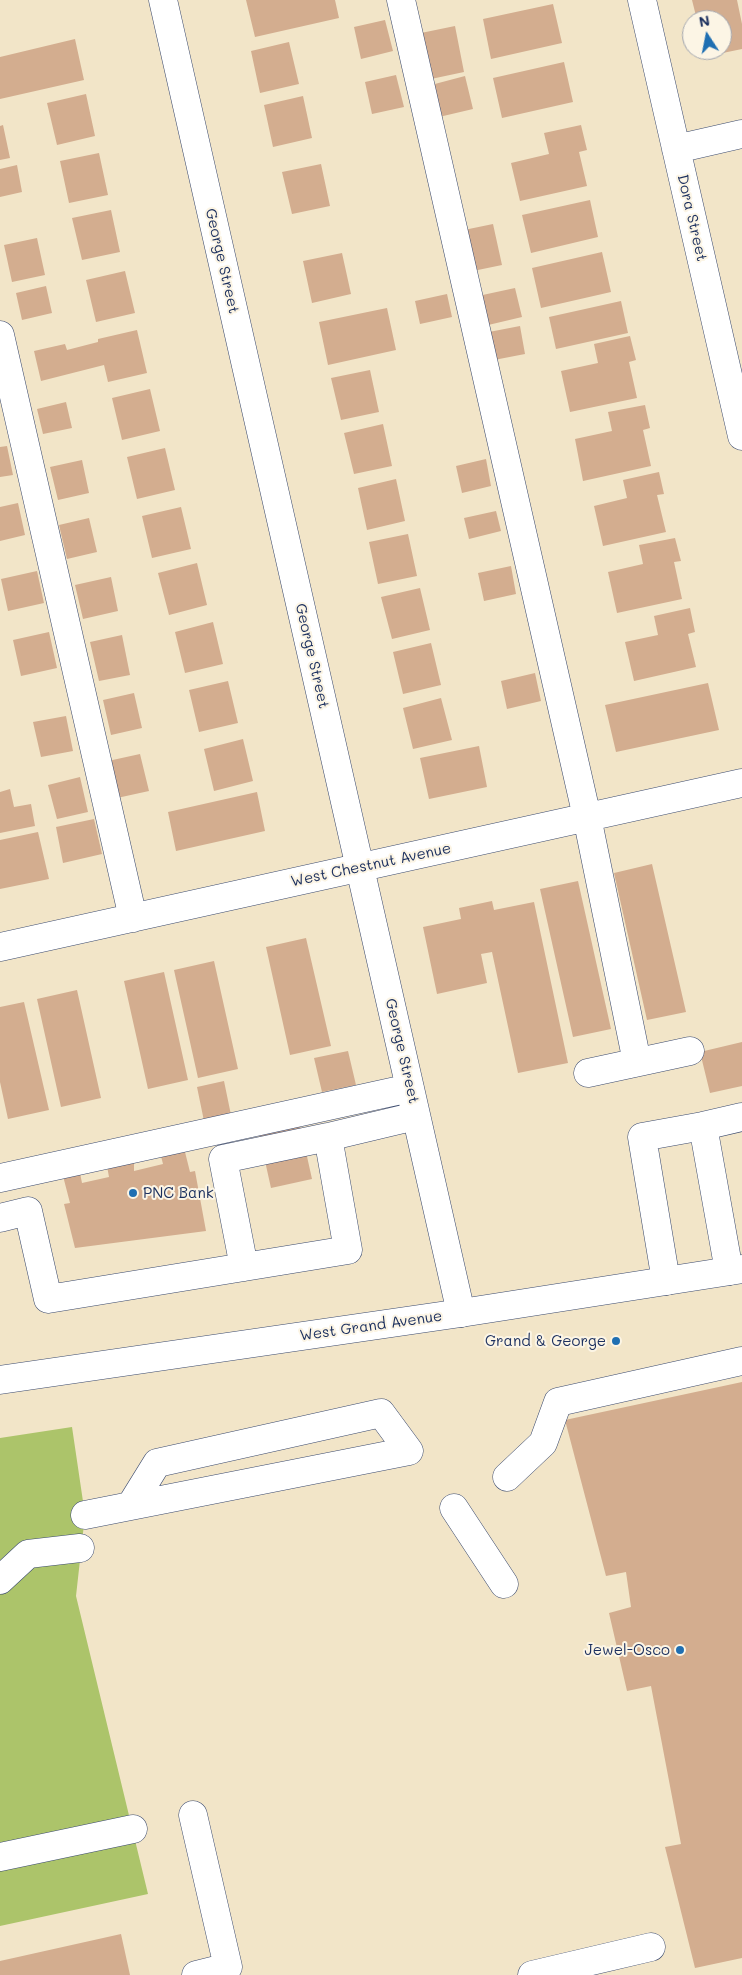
<!DOCTYPE html>
<html>
<head>
<meta charset="utf-8">
<style>
  body { margin:0 }
  #map { position:relative; width:742px; height:1975px; overflow:hidden; background:#f2e5c8; font-family:Mali,sans-serif }
  canvas { display:block }
  .north { position:absolute; left:682px; top:10px; width:50px; height:50px; box-sizing:border-box; background:#fcf5e5; border:1px solid #a2a6af; border-radius:50%; rotate:349deg; font-size:14px; font-weight:700; line-height:20px; text-align:center; color:#1b2f5e }
  .north::after { content:''; display:block; margin:auto; width:18px; height:22px; background:#1f6fb2; clip-path:polygon(50% 0,100% 100%,50% 72%,0 100%) }
</style>
</head>
<body>
<div id="map">
<canvas width="742" height="1975"></canvas>
<div class="north">N</div>
</div>
<script>
const ctx = document.querySelector('canvas').getContext('2d');
ctx.lineJoin = 'round';
function paint(path, color) {
  ctx.fillStyle = color;
  ctx.fill(path, 'evenodd');
}
function toPath(rows) {
  const path = new Path2D();
  for (const r of rows) {
    path.moveTo(r[0], r[1]);
    for (let i = 2; i < r.length; i += 2) path.lineTo(r[i], r[i + 1]);
  }
  return path;
}
function stroke(path, color, width, dash) {
  ctx.strokeStyle = color;
  ctx.lineWidth = width;
  ctx.lineCap = dash ? 'butt' : 'round';
  ctx.setLineDash(dash || []);
  ctx.stroke(path);
}
function label(font, color, halo, rows, align = 'center') {
  ctx.font = font + ' Mali,sans-serif';
  ctx.lineWidth = 4;
  ctx.setLineDash([]);
  ctx.textBaseline = 'middle';
  ctx.strokeStyle = halo;
  ctx.fillStyle = color;
  for (const [text, x, y, turn = 0] of rows) {
    ctx.save();
    ctx.translate(x, y);
    ctx.rotate((+turn || 0) * Math.PI / 180);
    ctx.textAlign = isNaN(turn) ? turn : align;
    if (halo) ctx.strokeText(text, 0, 0);
    ctx.fillText(text, 0, 0);
    ctx.restore();
  }
}
paint(toPath([
  [72,1427,85,1515,76,1596,148,1894,0,1926,0,1438]
]), '#acc46a');
paint(toPath([
  [246,0,335,0,339,18,255,37],
  [692,0,737,0,742,24,742,49,713,55,712,50,722,50,722,20,697,20],
  [553,4,562,43,491,59,483,19],
  [385,20,393,51,361,59,354,27],
  [455,26,464,72,431,79,421,33],
  [75,39,84,80,0,99,0,57],
  [289,42,299,84,260,93,251,51],
  [564,62,573,102,502,118,493,78],
  [396,75,404,107,372,114,365,82],
  [465,76,473,109,439,117,431,85],
  [86,94,95,136,57,145,47,103],
  [303,96,312,138,273,147,264,105],
  [3,125,10,158,0,160,0,126],
  [581,125,587,150,579,152,587,186,520,201,511,163,549,154,544,133],
  [99,153,108,195,69,203,60,161],
  [321,164,330,206,292,214,282,172],
  [17,165,22,192,0,197,0,169],
  [590,200,598,237,531,253,522,215],
  [111,210,120,252,82,260,72,218],
  [493,224,502,265,473,271,464,230],
  [37,238,45,275,12,282,4,245],
  [602,252,611,292,541,308,532,268],
  [342,253,351,294,312,303,303,261],
  [125,271,135,313,96,322,86,280],
  [46,286,52,313,22,320,16,293],
  [515,288,522,317,484,326,478,296],
  [447,294,452,317,420,324,415,301],
  [621,301,628,333,556,349,549,317],
  [387,308,396,350,328,365,319,322],
  [520,326,525,354,494,360,489,332],
  [137,330,147,373,108,382,104,365,41,381,34,351,65,344,67,350,98,342,98,339],
  [630,336,636,360,629,362,637,398,570,412,561,371,598,363,594,344],
  [370,370,379,412,341,420,331,378],
  [150,389,160,431,122,440,112,398],
  [66,402,72,428,43,434,37,409],
  [645,405,650,428,643,430,651,466,583,481,575,439,612,431,608,412],
  [383,424,392,466,354,474,344,433],
  [7,446,13,475,0,477,0,447],
  [165,448,175,490,137,499,127,457],
  [486,459,491,486,462,493,456,466],
  [82,460,89,493,58,500,50,467],
  [659,472,664,494,657,495,666,532,603,546,594,506,627,498,623,480],
  [396,479,405,521,367,530,358,488],
  [18,503,25,535,0,541,0,507],
  [181,507,191,549,152,558,142,516],
  [496,511,501,531,469,539,464,518],
  [89,518,97,552,67,559,59,525],
  [408,534,417,576,378,584,369,542],
  [675,538,681,561,674,562,682,599,617,613,608,572,643,564,639,545],
  [197,563,207,605,169,615,158,573],
  [511,566,516,594,484,601,478,573],
  [37,571,44,603,8,611,1,579],
  [111,577,118,611,83,619,75,585],
  [420,588,430,630,392,639,381,597],
  [690,608,695,632,688,634,696,667,634,681,625,642,658,635,654,616],
  [213,622,223,664,185,673,175,632],
  [49,632,57,668,21,676,13,640],
  [122,635,130,675,99,681,90,642],
  [431,643,441,685,403,694,393,652],
  [535,673,541,701,507,709,501,681],
  [228,681,238,723,199,732,189,690],
  [708,683,719,730,616,752,605,705],
  [134,693,142,728,111,735,103,700],
  [441,698,452,740,413,749,403,708],
  [66,716,73,751,41,757,33,722],
  [243,739,253,781,214,791,204,749],
  [479,746,487,787,429,799,420,758],
  [140,754,149,791,117,798,108,761],
  [80,777,88,812,57,819,48,785],
  [10,789,14,807,31,804,35,826,0,833,0,792],
  [257,792,265,831,176,851,168,812],
  [94,819,102,854,63,863,56,827],
  [38,832,49,879,0,889,0,840],
  [652,864,686,1012,647,1020,614,873],
  [578,881,611,1029,573,1037,540,889],
  [492,901,494,910,534,902,568,1063,518,1073,492,952,481,954,487,983,437,994,423,927,461,919,459,908],
  [306,938,331,1046,290,1055,266,947],
  [214,961,238,1069,198,1078,174,970],
  [164,972,188,1080,148,1089,124,981],
  [77,990,101,1098,61,1107,37,999],
  [24,1002,49,1110,8,1119,0,1082,0,1007],
  [742,1042,742,1086,710,1093,700,1052],
  [348,1051,356,1085,322,1092,314,1058],
  [224,1081,231,1115,204,1121,197,1087],
  [300,1125,312,1179,271,1188,259,1134],
  [185,1152,190,1172,195,1171,206,1231,75,1248,64,1204,70,1203,63,1176,80,1173,82,1183,109,1177,107,1166,134,1161,134,1171,163,1164,161,1156],
  [742,1382,742,1958,695,1968,665,1847,681,1844,651,1686,627,1691,609,1613,631,1607,626,1572,606,1576,565,1420],
  [121,1934,130,1975,0,1975,0,1961]
]), '#d3ad8f');
const minor = toPath([
  [163,0,461,1313],
  [401,0,587,817,637,1062],
  [642,0,742,436],
  [676,149,742,134],
  [0,335,133,918],
  [0,947,742,783],
  [588,1073,690,1051],
  [703,1126,742,1117],
  [0,1178,410,1088],
  [0,1218,28,1211,48,1299,348,1250,328,1137],
  [244,1267,223,1159,328,1137,416,1116],
  [666,1281,642,1137,703,1126,729,1271],
  [507,1477,543,1443,558,1402,742,1361],
  [454,1508,504,1584],
  [85,1515,409,1451,381,1413,157,1463,131,1505],
  [0,1580,28,1554,80,1548],
  [193,1815,228,1967,196,1975],
  [0,1857,133,1829],
  [532,1975,651,1947]
]);
const major = toPath([
  [0,1380,461,1313,742,1269]
]);
stroke(minor, '#3b4a6e', 29);
stroke(major, '#3b4a6e', 29);
stroke(minor, '#fff', 28);
stroke(major, '#fff', 28);
for (const [x, y, r, color] of [
  [133,1193,5,"#1f6fb2"],
  [616,1341,5,"#1f6fb2"],
  [680,1650,5,"#1f6fb2"]
]) {
  const dot = new Path2D();
  dot.arc(x, y, r, 0, 2 * Math.PI);
  ctx.fillStyle = color;
  ctx.fill(dot);
  stroke(dot, '#fcf5e5', 2);
}
label('15px', '#1b2f5e', '#fcf5e5', [
  ["Dora Street",692,218,77],
  ["George Street",222,261,77],
  ["George Street",312,656,77],
  ["West Chestnut Avenue",371,865,-12],
  ["George Street",402,1051,77],
  ["West Grand Avenue",371,1326,-8]
]);
label('15px', '#1b2f5e', '#fcf5e5', [
  ["PNC Bank",143,1193,"left"],
  ["Grand & George",606,1341],
  ["Jewel-Osco",670,1650]
], 'right');
</script>
</body>
</html>
